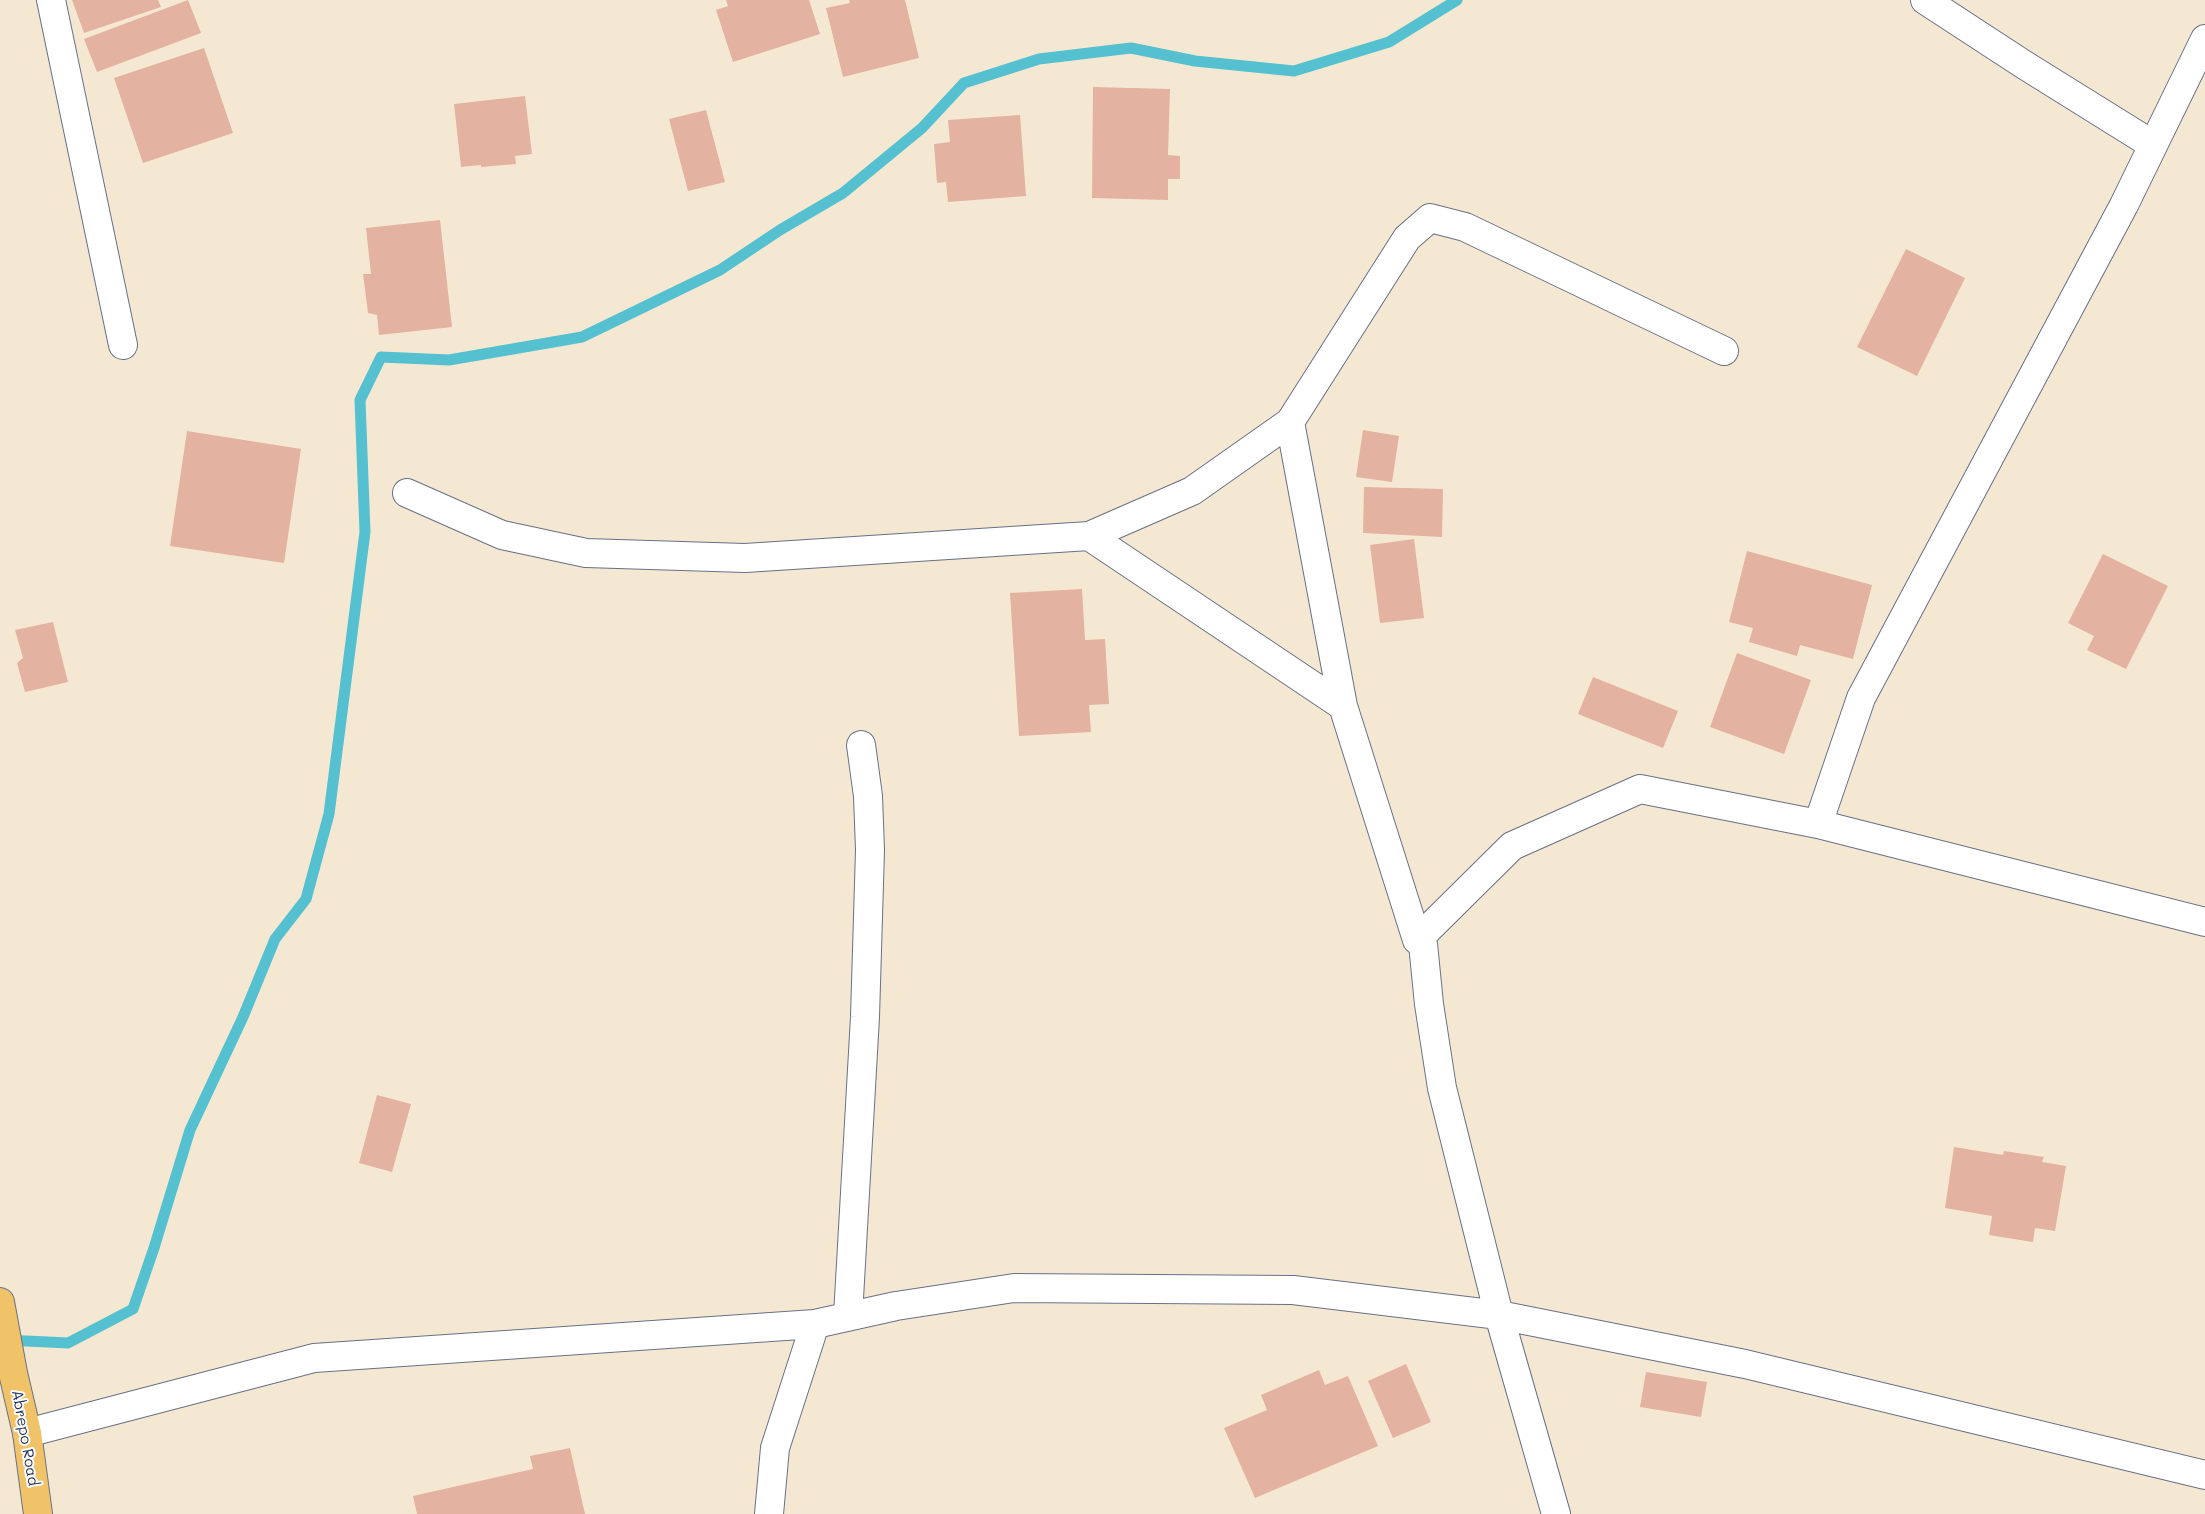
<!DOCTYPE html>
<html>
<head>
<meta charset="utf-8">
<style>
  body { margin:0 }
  canvas { display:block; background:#f5e8d2 }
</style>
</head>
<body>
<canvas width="2205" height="1514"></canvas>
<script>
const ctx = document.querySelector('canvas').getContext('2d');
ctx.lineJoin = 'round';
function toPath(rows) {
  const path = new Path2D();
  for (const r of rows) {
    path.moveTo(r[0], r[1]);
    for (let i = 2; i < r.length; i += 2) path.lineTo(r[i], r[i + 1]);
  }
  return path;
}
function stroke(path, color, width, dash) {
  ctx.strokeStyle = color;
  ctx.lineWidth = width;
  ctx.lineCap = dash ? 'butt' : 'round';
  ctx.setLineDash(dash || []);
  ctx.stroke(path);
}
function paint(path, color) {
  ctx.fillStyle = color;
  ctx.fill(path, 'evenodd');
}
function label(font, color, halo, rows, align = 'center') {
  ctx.font = font + ' Mali,sans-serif';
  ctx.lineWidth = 4;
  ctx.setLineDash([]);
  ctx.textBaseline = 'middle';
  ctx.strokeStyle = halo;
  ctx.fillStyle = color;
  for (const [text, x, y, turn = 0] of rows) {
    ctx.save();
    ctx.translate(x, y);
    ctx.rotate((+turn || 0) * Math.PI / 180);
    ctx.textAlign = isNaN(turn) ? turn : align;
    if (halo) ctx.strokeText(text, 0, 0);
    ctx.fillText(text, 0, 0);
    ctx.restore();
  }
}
stroke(toPath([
  [6,1340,68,1343,133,1309,154,1248,190,1130,243,1017,275,939,306,899,329,814,365,532,360,400,381,357,449,360,582,337,720,270,780,230,843,193,922,128,964,83,1039,59,1131,48,1195,61,1294,71,1389,42,1457,0]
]), '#55c1d0', 11);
paint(toPath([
  [72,0,158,0,161,7,84,33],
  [188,0,201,33,97,72,84,39],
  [726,0,809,0,820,34,733,62,716,10,728,6],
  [849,0,905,0,919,58,843,77,826,8,850,3],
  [204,48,233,133,143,163,114,78],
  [1093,87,1170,89,1168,155,1180,156,1180,179,1168,179,1168,200,1092,198],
  [525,96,532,154,515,156,516,164,481,167,481,165,461,167,454,104],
  [706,110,725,182,688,191,669,119],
  [1020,115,1026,196,948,202,946,182,937,183,934,144,950,142,948,120],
  [440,220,452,327,379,335,377,315,368,313,363,274,371,274,366,228],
  [1906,249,1965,278,1917,376,1857,347],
  [1363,430,1399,436,1392,482,1356,477],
  [187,431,301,449,284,563,170,546],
  [1364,487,1443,489,1442,537,1363,533],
  [1414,539,1424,618,1380,623,1370,545],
  [1747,551,1872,585,1853,659,1800,645,1797,656,1749,642,1753,628,1729,622],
  [2103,554,2168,586,2126,669,2087,650,2094,636,2068,623],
  [1082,589,1085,640,1105,639,1109,704,1089,705,1091,732,1019,736,1010,593],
  [53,622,68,682,25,692,17,663,23,658,15,630],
  [1737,653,1811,680,1784,754,1710,727],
  [1593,677,1678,711,1663,748,1578,714],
  [377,1095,411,1104,392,1172,359,1163],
  [1954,1147,2003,1155,2004,1151,2044,1157,2042,1162,2066,1166,2055,1231,2035,1228,2033,1242,1989,1235,1992,1216,1945,1208],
  [1406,1364,1431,1422,1393,1438,1368,1381],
  [1319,1370,1325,1385,1348,1376,1378,1446,1255,1498,1224,1428,1267,1410,1261,1395],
  [1646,1372,1707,1382,1701,1417,1640,1407],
  [570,1448,585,1514,417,1514,413,1496,533,1469,530,1456]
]), '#e4b2a0');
const minor = toPath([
  [51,0,123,345],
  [1925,0,2023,64,2153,145],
  [407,493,502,535,586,553,745,558,1089,536,1343,706,1417,940,1423,944,1429,1004,1442,1088,1499,1315,1556,1514],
  [1089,536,1192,491,1290,422],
  [1343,706,1290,422,1407,238,1430,218,1465,227,1724,351],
  [1818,824,1861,698,2124,205,2205,39],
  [1417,940,1512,846,1640,789,1818,824,2205,922],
  [848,1316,865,1017,870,850,868,796,861,745],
  [27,1433,314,1358,815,1324,896,1306,1014,1288,1293,1290,1499,1315,1745,1364,2205,1475],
  [769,1514,775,1448,815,1324]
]);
const major = toPath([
  [0,1302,13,1373,27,1433,38,1514]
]);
stroke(minor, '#677087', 30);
stroke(major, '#677087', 30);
stroke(minor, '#fff', 28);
stroke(major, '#f1c369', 28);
label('15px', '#1b2f5e', '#fdfcf7', [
  ["Abrepo Road",25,1438,80]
]);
</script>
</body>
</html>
